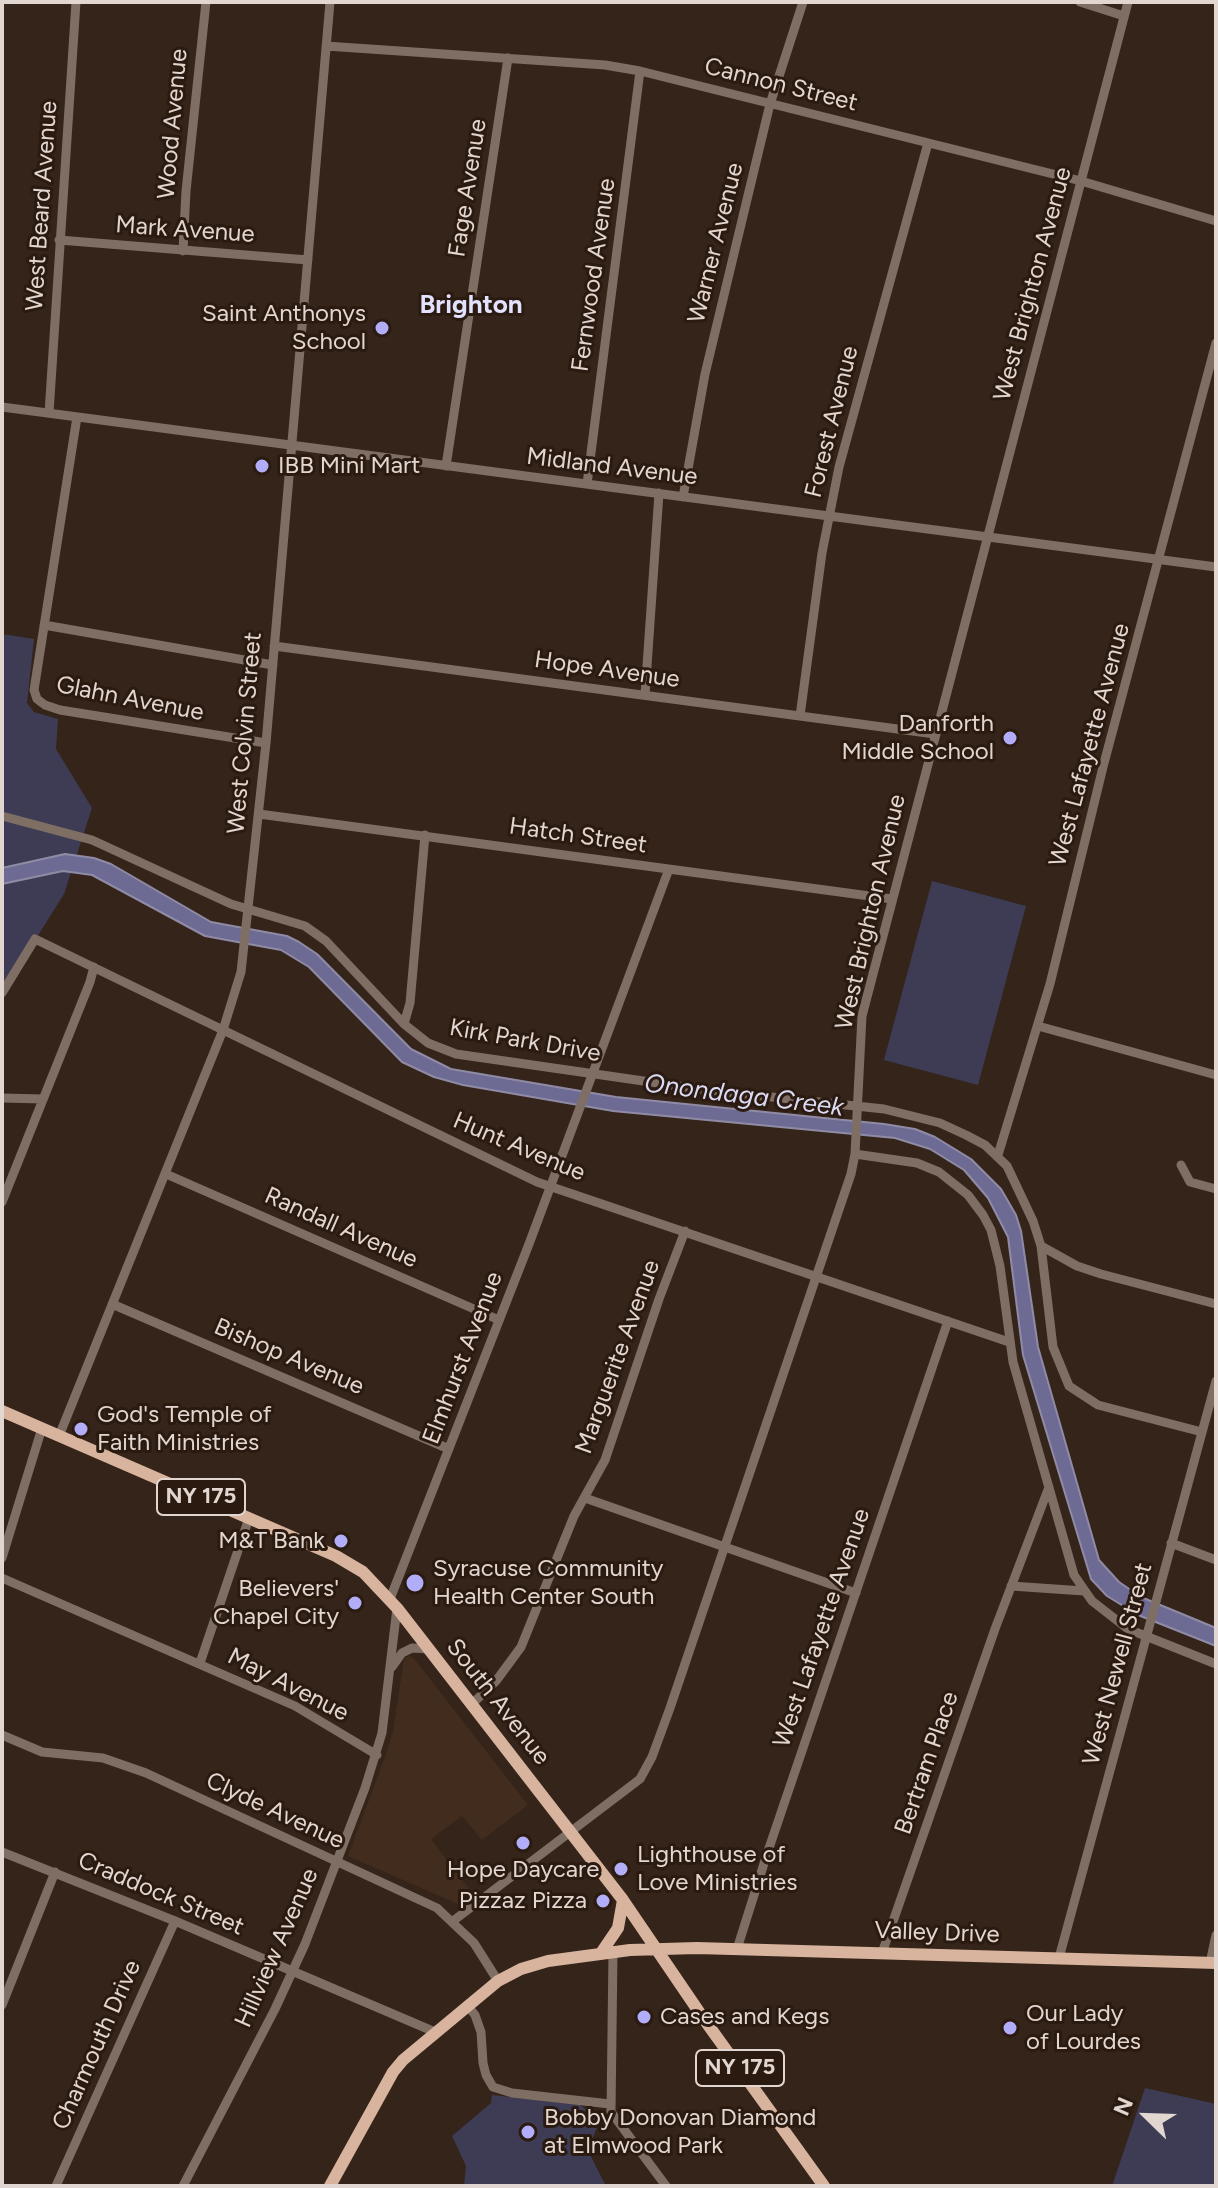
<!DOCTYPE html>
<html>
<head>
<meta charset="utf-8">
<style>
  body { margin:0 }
  #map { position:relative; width:1218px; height:2188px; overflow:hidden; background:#34241a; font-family:Figtree,sans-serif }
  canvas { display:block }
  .frame { position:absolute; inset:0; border:4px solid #e2d6d0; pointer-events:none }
  .north { position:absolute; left:1106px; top:2076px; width:80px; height:80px; -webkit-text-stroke:6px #2a1a10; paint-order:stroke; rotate:293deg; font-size:22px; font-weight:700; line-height:32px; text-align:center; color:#e2d6d0 }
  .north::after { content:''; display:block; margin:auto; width:28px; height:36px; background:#e2d6d0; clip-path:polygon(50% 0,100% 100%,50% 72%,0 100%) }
</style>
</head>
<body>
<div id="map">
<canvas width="1218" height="2188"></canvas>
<div class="frame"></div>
<div class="north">N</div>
</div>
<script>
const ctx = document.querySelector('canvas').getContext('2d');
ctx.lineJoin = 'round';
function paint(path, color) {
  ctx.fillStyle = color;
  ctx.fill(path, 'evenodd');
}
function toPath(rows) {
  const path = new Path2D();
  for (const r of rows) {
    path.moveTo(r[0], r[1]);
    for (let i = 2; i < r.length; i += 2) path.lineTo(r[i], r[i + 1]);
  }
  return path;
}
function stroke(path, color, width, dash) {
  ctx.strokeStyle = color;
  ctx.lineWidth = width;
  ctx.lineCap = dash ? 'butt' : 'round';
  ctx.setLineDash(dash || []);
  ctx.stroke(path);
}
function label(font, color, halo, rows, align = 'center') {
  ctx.font = font + ' Figtree,sans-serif';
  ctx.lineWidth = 6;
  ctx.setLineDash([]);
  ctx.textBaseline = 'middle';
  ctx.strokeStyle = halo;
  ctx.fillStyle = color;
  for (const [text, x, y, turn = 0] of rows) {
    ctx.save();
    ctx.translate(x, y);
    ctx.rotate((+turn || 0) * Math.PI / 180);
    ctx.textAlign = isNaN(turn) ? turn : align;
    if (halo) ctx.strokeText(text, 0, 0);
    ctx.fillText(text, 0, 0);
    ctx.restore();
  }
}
paint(toPath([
  [409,1656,413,1657,528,1805,482,1840,462,1816,431,1839,473,1894,460,1905,348,1856,385,1757,393,1731,404,1659]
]), '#422c1e');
paint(toPath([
  [2,634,34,639,27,703,34,712,58,719,56,749,92,808,64,894,2,993],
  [932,881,1026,906,978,1085,884,1060],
  [1145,2088,1216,2104,1216,2186,1112,2186],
  [492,2095,580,2105,600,2119,588,2151,606,2186,464,2186,466,2166,452,2136,491,2103]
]), '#3d3c54');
const water = toPath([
  [65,854,94,858,111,864,211,922,287,936,299,942,317,954,411,1049,451,1069,616,1097,884,1124,915,1129,935,1137,971,1159,1001,1189,1016,1215,1021,1231,1038,1347,1099,1560,1119,1582,1141,1597,1216,1628,1216,1646,1138,1615,1107,1596,1091,1579,1023,1355,1008,1237,988,1198,964,1170,930,1149,895,1138,613,1111,463,1085,434,1077,402,1062,309,967,281,950,205,936,92,875,63,871,2,884,2,868,65,854]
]);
paint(water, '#6d6b93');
stroke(water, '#908ba5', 2);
stroke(toPath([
  [1080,2,1124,16],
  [326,46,605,65,640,71,1081,181,1216,221],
  [59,240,308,260],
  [183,251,186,191,206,2],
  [2,407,1216,567],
  [49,413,76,2],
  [77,417,34,690,37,699,45,705,60,710,266,743],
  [446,466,508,58],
  [587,484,640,71],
  [683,497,705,374,770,104,803,2],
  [44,625,273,665],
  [274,646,935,734],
  [645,695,659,493],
  [800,716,822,553,839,467,928,143],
  [259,814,892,899],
  [2,816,92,840,231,904,305,926,326,941,404,1024,428,1043,456,1054,706,1090,884,1109,940,1123,966,1135,985,1145,1007,1166,1033,1221,1041,1246,1053,1347,1069,1386,1098,1405,1202,1432],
  [2,993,35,939,537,1182,1009,1342],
  [404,1024,410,1003,425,835],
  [1038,1026,1216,1075],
  [2,1098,43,1099],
  [855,1154,917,1163,939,1172,968,1195,983,1215,991,1230,1000,1266,1013,1362,1074,1575,1092,1601,1128,1629,1216,1664],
  [998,1155,1050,984,1103,767,1216,343],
  [1181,1165,1190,1182,1216,1189],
  [166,1174,499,1320],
  [2,1202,90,982,94,967],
  [1041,1246,1077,1266,1101,1274,1216,1304],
  [112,1304,449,1449],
  [59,1436,223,1030,241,972,266,743,330,2],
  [585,1498,856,1593],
  [1171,1543,1216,1560],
  [2,1558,42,1428],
  [2,1578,295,1706,377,1755],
  [1011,1586,1084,1591],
  [390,1599,529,1244,669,869],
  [200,1663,249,1518],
  [392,1667,402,1653,412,1648,429,1649],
  [472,1704,496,1681,521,1647,574,1516,605,1460,659,1299,685,1231],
  [2,1735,42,1752,103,1758,146,1773,437,1908,474,1943,498,1981],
  [2,1852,175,1921,435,2032],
  [453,1921,640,1779,652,1757,670,1708,851,1174,855,1154,862,1016,1128,2],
  [737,1949,767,1854,948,1321],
  [613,1952,611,2112,666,2186],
  [882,1953,995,1629,1049,1487],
  [1059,1958,1216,1381],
  [1210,1963,1216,1935],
  [2,2005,55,1872],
  [467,2005,475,2015,481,2032,483,2063,486,2075,493,2087,512,2093,610,2104],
  [56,2186,175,1921],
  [183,2186,275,2009,305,1944,365,1788,382,1733,397,1608]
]), '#7f6e63', 9);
stroke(toPath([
  [2,1411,336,1556,363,1572,397,1608,623,1900,706,2022,824,2186],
  [601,1953,618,1928,623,1900],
  [330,2186,393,2072,403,2060,498,1981,521,1969,548,1961,630,1950,697,1948,1216,1963]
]), '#d8b39d', 12);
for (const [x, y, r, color] of [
  [382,328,8,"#b2adf9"],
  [262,466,8,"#b2adf9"],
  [1010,738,8,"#b2adf9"],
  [81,1429,8,"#b2adf9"],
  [341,1541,8,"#b2adf9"],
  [415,1583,10,"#b2adf9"],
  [355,1603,8,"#b2adf9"],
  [523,1843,8,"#b2adf9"],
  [621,1869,8,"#b2adf9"],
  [603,1901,8,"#b2adf9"],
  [644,2017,8,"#b2adf9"],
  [1010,2028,8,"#b2adf9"],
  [528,2132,8,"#b2adf9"]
]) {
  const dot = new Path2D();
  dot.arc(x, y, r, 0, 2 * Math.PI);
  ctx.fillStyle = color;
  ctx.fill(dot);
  stroke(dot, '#2a1a10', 3);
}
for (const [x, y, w] of [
  [201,1497,88],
  [740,2068,88]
]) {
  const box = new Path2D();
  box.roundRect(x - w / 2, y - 18, w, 36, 6);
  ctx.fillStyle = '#2a1a10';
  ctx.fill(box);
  stroke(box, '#e2d6d0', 2);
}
label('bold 22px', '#e2d6d0', null, [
  ["NY 175",201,1497],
  ["NY 175",740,2068]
]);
label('24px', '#e2d6d0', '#2a1a10', [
  ["Cannon Street",781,85,14],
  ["Wood Avenue",173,124,-85],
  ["Fage Avenue",468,188,-81],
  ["West Beard Avenue",42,206,-86],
  ["Mark Avenue",185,230,4],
  ["Warner Avenue",716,243,-76],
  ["Fernwood Avenue",594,275,-82],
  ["West Brighton Avenue",1033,284,-75],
  ["Forest Avenue",832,422,-76],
  ["Midland Avenue",612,467,7],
  ["Hope Avenue",607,670,8],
  ["Glahn Avenue",130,699,11],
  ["West Colvin Street",245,733,-85],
  ["West Lafayette Avenue",1090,745,-75],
  ["Hatch Street",578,836,8],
  ["West Brighton Avenue",871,912,-77],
  ["Kirk Park Drive",525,1041,10],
  ["Hunt Avenue",519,1147,23],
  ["Randall Avenue",341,1228,24],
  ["Bishop Avenue",289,1357,23],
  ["Marguerite Avenue",618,1357,-70],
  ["Elmhurst Avenue",463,1358,-69],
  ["West Lafayette Avenue",822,1628,-71],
  ["West Newell Street",1118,1664,-75],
  ["May Avenue",288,1685,27],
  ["South Avenue",498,1702,52],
  ["Bertram Place",927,1763,-71],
  ["Clyde Avenue",275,1811,25],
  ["Craddock Street",161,1894,23],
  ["Valley Drive",937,1933,2],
  ["Hillview Avenue",277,1948,-66],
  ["Charmouth Drive",97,2045,-66]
]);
label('24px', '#e2d6d0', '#2a1a10', [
  ["Saint Anthonys",366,314,"right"],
  ["School",366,342,"right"],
  ["IBB Mini Mart",278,466],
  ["Danforth",994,724,"right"],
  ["Middle School",994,752,"right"],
  ["God's Temple of",97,1415],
  ["Faith Ministries",97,1443],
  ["M&T Bank",325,1541,"right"],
  ["Syracuse Community",433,1569],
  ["Health Center South",433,1597],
  ["Believers'",339,1589,"right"],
  ["Chapel City",339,1617,"right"],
  ["Lighthouse of",637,1855],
  ["Love Ministries",637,1883],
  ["Hope Daycare",523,1870,"center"],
  ["Pizzaz Pizza",587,1901,"right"],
  ["Our Lady",1026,2014],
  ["of Lourdes",1026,2042],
  ["Cases and Kegs",660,2017],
  ["Bobby Donovan Diamond",544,2118],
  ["at Elmwood Park",544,2146]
], 'left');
label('bold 26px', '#e2e1fe', '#2a1a10', [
  ["Brighton",471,305]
]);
label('italic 26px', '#dbdaf5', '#2a1a10', [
  ["Onondaga Creek",744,1096,7]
]);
</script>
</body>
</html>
